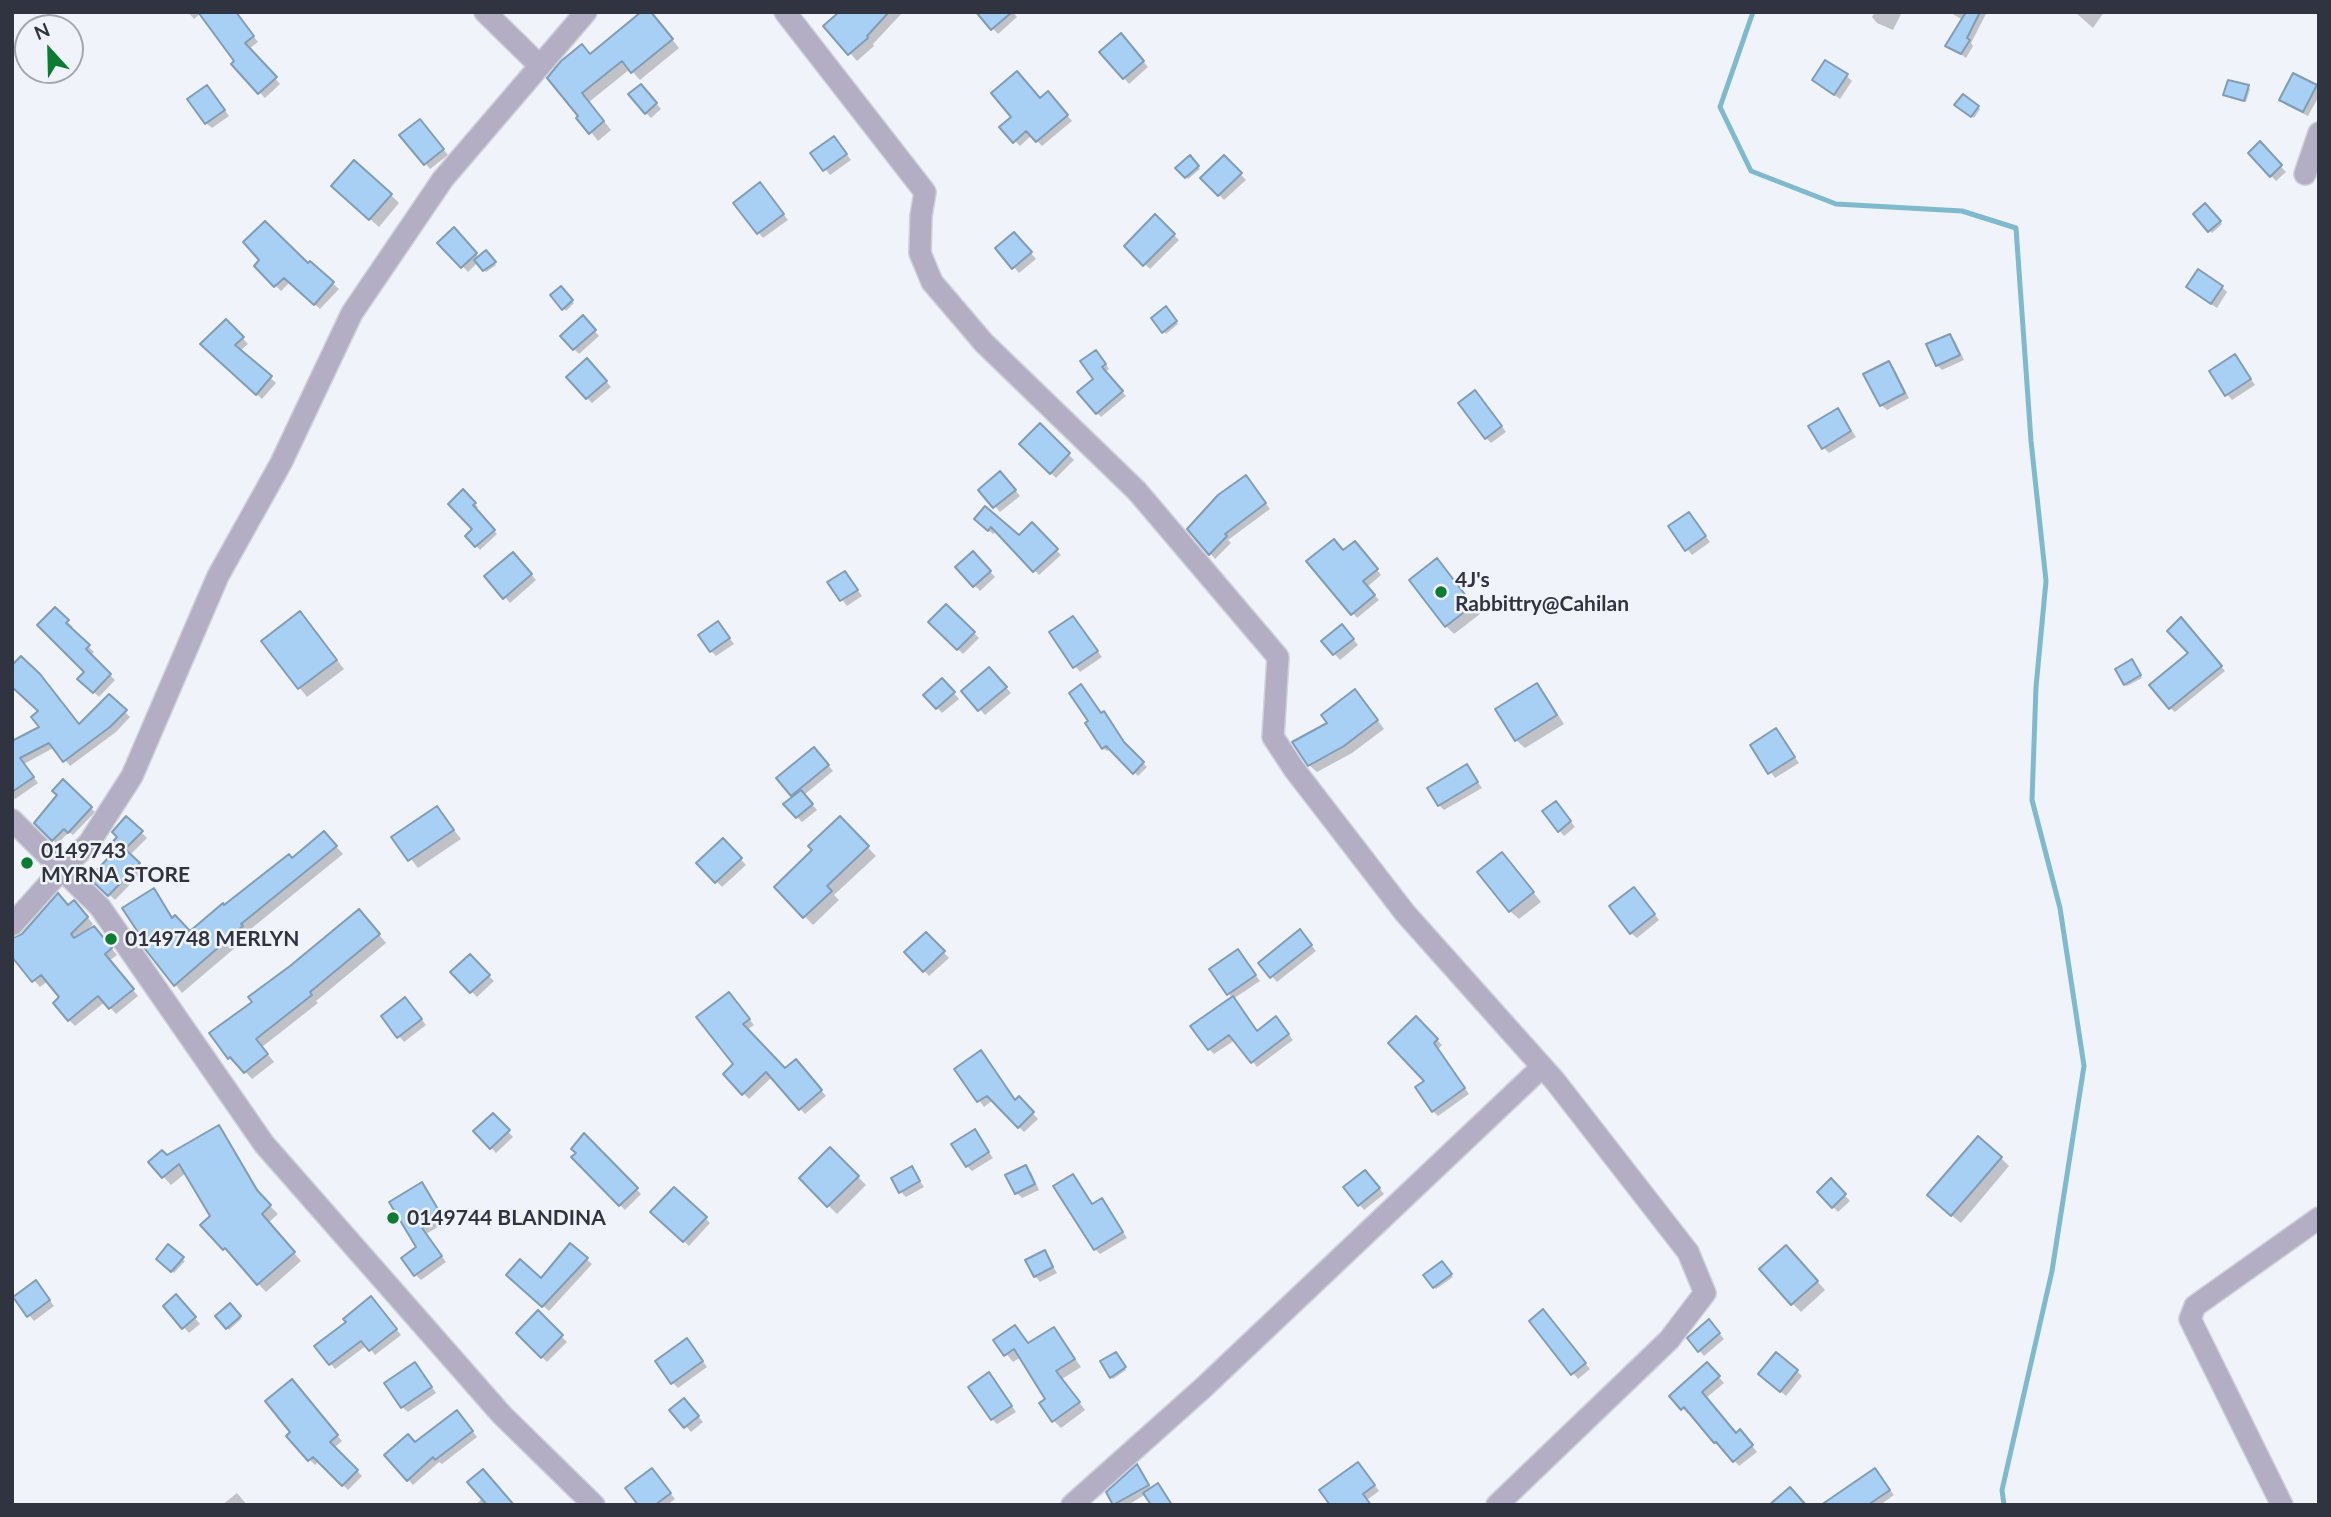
<!DOCTYPE html>
<html>
<head>
<meta charset="utf-8">
<style>
  body { margin:0 }
  #map { position:relative; width:2331px; height:1517px; overflow:hidden; background:#f1f3fa; font-family:Lato,sans-serif }
  canvas { display:block }
  .frame { position:absolute; inset:0; border:14px solid #303441; pointer-events:none }
  .north { position:absolute; left:14px; top:14px; width:70px; height:70px; box-sizing:border-box; background:#f1f3fa; border:2px solid #a4a7b0; border-radius:50%; rotate:338deg; font-size:19px; font-weight:700; line-height:28px; text-align:center; color:#303441 }
  .north::after { content:''; display:block; margin:auto; width:24px; height:32px; background:#0b7c31; clip-path:polygon(50% 0,100% 100%,50% 72%,0 100%) }
</style>
</head>
<body>
<div id="map">
<canvas width="2331" height="1517"></canvas>
<div class="frame"></div>
<div class="north">N</div>
</div>
<script>
const ctx = document.querySelector('canvas').getContext('2d');
ctx.lineJoin = 'round';
function paint(path, color) {
  ctx.fillStyle = color;
  ctx.fill(path, 'evenodd');
}
function toPath(rows) {
  const path = new Path2D();
  for (const r of rows) {
    path.moveTo(r[0], r[1]);
    for (let i = 2; i < r.length; i += 2) path.lineTo(r[i], r[i + 1]);
  }
  return path;
}
function stroke(path, color, width, dash) {
  ctx.strokeStyle = color;
  ctx.lineWidth = width;
  ctx.lineCap = dash ? 'butt' : 'round';
  ctx.setLineDash(dash || []);
  ctx.stroke(path);
}
function label(font, color, halo, rows, align = 'center') {
  ctx.font = font + ' Lato,sans-serif';
  ctx.lineWidth = 5;
  ctx.setLineDash([]);
  ctx.textBaseline = 'middle';
  ctx.strokeStyle = halo;
  ctx.fillStyle = color;
  for (const [text, x, y, turn = 0] of rows) {
    ctx.save();
    ctx.translate(x, y);
    ctx.rotate((+turn || 0) * Math.PI / 180);
    ctx.textAlign = isNaN(turn) ? turn : align;
    if (halo) ctx.strokeText(text, 0, 0);
    ctx.fillText(text, 0, 0);
    ctx.restore();
  }
}
paint(toPath([
  [188,12,235,12,258,42,249,49,280,84,265,98,233,64,237,61,201,13,194,19],
  [841,12,903,12,873,44,874,46,857,61,850,53],
  [978,12,1013,12,1017,17,998,34],
  [1875,12,1902,12,1893,30,1877,23,1872,17],
  [1949,12,1987,12,1971,43,1973,46,1966,58,1948,45,1963,20],
  [2075,12,2104,12,2093,28],
  [655,18,679,48,640,80,630,69,589,102,611,130,598,141,549,78],
  [1126,41,1148,67,1129,84,1102,53],
  [1847,76,1852,81,1840,99,1820,85],
  [2315,86,2319,89,2319,96,2308,116,2286,105,2281,100],
  [2248,87,2250,89,2246,102,2225,95],
  [646,91,661,109,651,118,646,113],
  [212,93,229,116,212,128,206,123],
  [1052,98,1072,121,1042,146,1032,135,1020,146,1015,141,1040,100],
  [1959,107,1978,107,1980,109,1974,118],
  [425,126,448,155,430,169,402,135],
  [839,144,851,160,830,175,813,153],
  [2260,144,2286,172,2276,181,2250,153],
  [1190,157,1200,169,1188,179,1178,168],
  [1224,157,1246,180,1224,200,1203,178],
  [765,190,788,220,763,238,735,203],
  [342,194,391,195,399,203,379,227],
  [2205,206,2222,224,2212,233,2195,215],
  [1155,217,1179,240,1150,269,1126,246],
  [454,230,480,258,486,253,496,265,486,272,478,262,468,272,440,243],
  [1019,239,1036,259,1019,273,1014,267],
  [310,263,339,289,320,309,290,282,281,291,256,266,308,266],
  [2222,287,2227,292,2217,308,2193,292],
  [561,289,574,303,566,311,553,296],
  [1166,308,1178,324,1166,334,1153,318],
  [583,318,599,336,579,354,562,337],
  [226,321,248,344,240,351,276,383,262,399,202,344],
  [1950,336,1955,341,1964,360,1942,370,1937,365],
  [2235,356,2255,385,2232,400,2227,394],
  [1101,357,1109,369,1105,372,1126,396,1101,417,1097,413,1095,379],
  [1889,363,1894,368,1909,398,1887,410,1881,405],
  [593,366,611,387,592,403,587,398],
  [1481,398,1506,432,1491,443,1486,438],
  [1838,411,1856,437,1829,453,1823,447],
  [1040,426,1074,460,1056,478,1022,444],
  [1006,479,1020,496,1000,512,981,490],
  [1251,483,1270,509,1228,540,1231,543,1215,559,1210,553],
  [463,492,478,507,476,510,497,534,480,550,467,536,474,529],
  [1689,514,1710,542,1692,555,1670,527],
  [976,519,1019,537,1032,525,1061,555,1039,575,997,531,993,534],
  [1359,548,1381,575,1367,587,1379,600,1357,618,1309,561],
  [973,554,995,577,980,591,958,567],
  [518,559,536,580,510,603,505,597],
  [1437,560,1480,614,1454,634,1446,626],
  [845,573,862,596,847,606,830,583],
  [946,606,979,638,963,654,930,622],
  [55,610,73,627,70,629,94,652,90,656,115,680,99,697,80,679,87,672],
  [300,613,344,669,307,697,263,641],
  [1073,618,1102,657,1080,672,1075,666],
  [718,623,734,644,716,656,711,651],
  [2186,624,2225,671,2175,712,2170,708,2191,653],
  [1347,631,1358,645,1340,660,1323,641],
  [2134,664,2142,678,2127,686,2117,670],
  [994,674,1011,693,985,715,963,691],
  [947,685,959,699,942,713,925,695],
  [1537,686,1545,694,1564,724,1525,748,1516,740],
  [1085,690,1128,748,1147,767,1138,776,1111,749,1107,751,1103,748],
  [109,696,130,717,116,732,70,766,55,747,24,764,38,783,15,799,12,797,12,743,42,728,41,712,80,726],
  [1362,699,1384,729,1352,753,1317,772,1309,765,1329,723],
  [1776,731,1799,763,1775,778,1752,746],
  [819,754,833,771,804,795,817,810,802,822,797,817,795,797,779,778],
  [1467,766,1482,788,1444,810,1439,805],
  [63,781,95,812,73,835,69,832,57,844,36,823,59,795],
  [437,808,461,839,418,868,394,837],
  [1561,809,1575,827,1564,836,1559,830],
  [126,818,147,838,129,856,144,870,115,900,92,878,114,854],
  [842,821,876,856,834,895,839,900,813,925,776,887],
  [331,841,343,854,247,932,250,935,182,993,145,945,153,890,174,919,190,933,224,907,293,860],
  [723,841,746,865,722,887,699,863],
  [1510,863,1541,902,1519,919,1510,911],
  [1639,894,1659,920,1637,938,1631,933],
  [68,906,80,908,93,924,86,931,100,934,117,955,109,961,138,996,116,1014,105,1002,75,1026,69,1020,62,998,48,981,40,987,12,955,23,935],
  [366,919,386,943,316,1001,318,1003,262,1047,274,1062,252,1079,238,1064,236,1065,229,1058],
  [926,934,949,958,929,976,907,952],
  [1305,937,1316,951,1277,982,1260,963],
  [469,956,494,981,477,997,452,972],
  [1243,957,1260,981,1233,999,1258,1032,1281,1024,1293,1040,1257,1067,1235,1040,1214,1054,1209,1049,1233,998,1229,994],
  [734,999,754,1025,747,1030,785,1070,801,1066,826,1096,805,1114,772,1077,749,1099,725,1074,735,1065],
  [410,1005,426,1025,404,1042,399,1036],
  [1416,1018,1442,1045,1438,1049,1469,1094,1438,1116,1433,1111],
  [956,1069,1015,1101,1018,1098,1038,1119,1024,1132,993,1100,984,1107],
  [493,1115,513,1137,496,1153,476,1131],
  [218,1128,226,1136,265,1201,278,1214,268,1223,301,1261,266,1292,202,1225,212,1216,187,1172,171,1185,150,1162,167,1157],
  [974,1131,993,1158,972,1171,967,1166],
  [584,1136,641,1194,625,1210,573,1157,578,1153],
  [830,1149,866,1185,837,1214,801,1178],
  [2001,1158,2009,1166,1961,1223,1938,1204],
  [1025,1167,1031,1172,1039,1190,1022,1198,1017,1193],
  [912,1169,924,1187,906,1197,901,1192],
  [1073,1176,1093,1206,1102,1200,1107,1206,1127,1238,1100,1254,1095,1249],
  [1370,1177,1384,1194,1364,1210,1359,1204],
  [1831,1181,1850,1201,1838,1212,1819,1192],
  [422,1184,446,1222,426,1234,446,1262,421,1280,416,1275],
  [674,1189,710,1223,689,1246,653,1212],
  [570,1245,592,1264,549,1311,509,1275,542,1281],
  [169,1247,185,1261,174,1273,159,1259],
  [1044,1252,1057,1273,1040,1282,1035,1276],
  [1795,1256,1825,1290,1801,1312,1793,1304],
  [1444,1265,1453,1277,1436,1289,1434,1287],
  [41,1288,54,1306,34,1321,15,1297],
  [181,1302,200,1324,189,1333,165,1306],
  [377,1304,401,1335,375,1355,367,1345,335,1369,317,1347],
  [230,1305,241,1319,229,1330,217,1316],
  [538,1313,567,1342,547,1362,518,1333],
  [1548,1317,1590,1369,1578,1379,1531,1321],
  [1015,1327,1029,1345,1054,1329,1081,1367,1062,1379,1085,1410,1061,1428,1054,1421,1048,1399,1021,1357,1013,1362,995,1340],
  [1714,1327,1724,1339,1704,1356,1699,1350],
  [692,1346,707,1367,678,1388,673,1383],
  [1117,1356,1126,1370,1113,1379,1111,1376],
  [1707,1364,1724,1383,1706,1398,1737,1435,1745,1437,1757,1452,1739,1466,1722,1446,1720,1447,1715,1442,1690,1412,1688,1414,1671,1396],
  [420,1370,436,1393,408,1412,402,1407],
  [1797,1371,1802,1376,1786,1396,1766,1379],
  [994,1380,1016,1412,997,1424,992,1419],
  [297,1387,342,1441,334,1448,362,1476,348,1490,319,1461,315,1465,309,1459,293,1433],
  [689,1405,703,1422,691,1432,672,1410],
  [462,1417,477,1437,442,1464,439,1462,413,1485,386,1455,416,1444],
  [1137,1467,1152,1489,1158,1485,1173,1505,1153,1505,1146,1494,1128,1505,1115,1505,1108,1493],
  [1363,1469,1379,1491,1367,1500,1333,1505],
  [652,1470,675,1499,667,1505,640,1505],
  [1875,1470,1894,1495,1880,1505,1824,1505],
  [237,1493,247,1505,222,1505],
  [483,1498,513,1505,475,1505]
]), '#0003');
stroke(toPath([
  [1753,12,1720,107,1751,171,1836,204,1962,211,2016,228,2031,441,2046,581,2036,687,2032,800,2060,908,2084,1066,2052,1271,2002,1490,2004,1505]
]), '#7fb9ce', 5);
const building = toPath([
  [198,12,236,12,254,36,245,43,277,77,258,94,231,64,234,61,198,12],
  [641,12,651,12,673,39,631,73,622,61,582,93,604,121,589,134,576,118,578,116,547,78,561,61,582,44,590,54,641,12],
  [839,12,889,12,867,36,868,38,848,55,823,26,839,12],
  [976,12,1012,12,991,30,976,12],
  [1966,12,1980,12,1967,38,1970,40,1961,54,1945,46,1966,12],
  [1121,33,1144,61,1123,79,1099,52,1121,33],
  [1825,60,1848,74,1834,95,1812,80,1825,60],
  [1017,71,1040,98,1048,91,1068,115,1036,142,1026,131,1013,143,999,127,1011,117,991,93,1017,71],
  [2293,73,2317,85,2303,112,2279,100,2293,73],
  [2228,80,2249,85,2244,101,2223,95,2228,80],
  [641,84,657,103,645,114,628,94,641,84],
  [207,85,225,110,205,124,187,99,207,85],
  [1963,94,1979,106,1971,117,1954,105,1963,94],
  [420,119,444,149,424,165,399,135,420,119],
  [834,136,847,154,823,171,810,153,834,136],
  [2260,141,2282,165,2270,177,2248,153,2260,141],
  [1190,155,1199,166,1185,178,1175,168,1190,155],
  [1224,155,1242,173,1218,196,1200,178,1224,155],
  [354,160,392,194,369,220,331,186,354,160],
  [760,182,784,214,757,234,733,203,760,182],
  [2205,203,2221,221,2208,232,2193,214,2205,203],
  [1155,214,1175,234,1143,266,1124,246,1155,214],
  [265,221,308,263,310,261,334,282,314,305,284,278,274,287,254,266,259,260,243,242,265,221],
  [454,227,477,253,461,268,437,243,454,227],
  [1014,232,1032,252,1012,269,995,248,1014,232],
  [486,250,496,262,483,271,474,260,486,250],
  [2198,269,2223,286,2211,304,2186,287,2198,269],
  [561,286,573,300,562,310,550,295,561,286],
  [1166,306,1177,321,1162,333,1151,318,1166,306],
  [583,315,596,330,573,350,560,336,583,315],
  [226,319,244,337,235,345,272,376,256,395,200,344,226,319],
  [1950,334,1960,355,1936,366,1926,344,1950,334],
  [1096,350,1106,364,1102,367,1123,391,1096,414,1077,392,1093,379,1080,361,1096,350],
  [2235,354,2251,379,2225,396,2209,371,2235,354],
  [587,358,607,381,586,399,566,377,587,358],
  [1889,361,1905,393,1880,406,1863,374,1889,361],
  [1475,390,1502,426,1485,439,1458,403,1475,390],
  [1838,408,1851,431,1822,449,1808,426,1838,408],
  [1040,423,1070,453,1050,474,1019,444,1040,423],
  [1000,471,1016,490,993,508,978,490,1000,471],
  [1246,475,1266,503,1225,534,1227,536,1209,555,1187,529,1218,495,1246,475],
  [463,489,476,503,473,505,495,530,475,547,465,536,472,529,448,504,463,489],
  [985,506,1019,535,1032,522,1058,549,1033,572,991,527,988,531,974,519,985,506],
  [1689,512,1706,536,1685,551,1668,526,1689,512],
  [1334,539,1343,550,1355,541,1378,569,1363,581,1375,595,1351,615,1306,561,1334,539],
  [973,551,991,571,973,587,955,567,973,551],
  [513,552,532,574,503,599,484,576,513,552],
  [1437,558,1473,605,1445,627,1409,580,1437,558],
  [845,571,858,590,840,601,827,582,845,571],
  [946,604,975,632,957,650,928,622,946,604],
  [55,607,69,620,66,623,90,645,86,649,111,674,93,693,77,679,84,672,37,625,55,607],
  [300,611,337,660,298,689,261,641,300,611],
  [1073,616,1098,651,1073,668,1049,632,1073,616],
  [2181,617,2222,666,2169,709,2149,685,2188,653,2167,631,2181,617],
  [718,621,730,638,710,652,698,635,718,621],
  [1342,624,1354,639,1333,655,1321,641,1342,624],
  [21,656,40,674,79,724,109,694,127,710,110,727,63,762,49,743,20,758,34,777,12,792,12,741,39,727,31,717,38,711,12,687,12,665,21,656],
  [2132,659,2141,675,2124,685,2115,669,2132,659],
  [989,667,1007,687,978,711,961,691,989,667],
  [942,678,955,692,936,709,923,695,942,678],
  [1537,683,1557,715,1515,741,1495,709,1537,683],
  [1081,684,1101,713,1104,711,1124,742,1144,762,1133,774,1106,746,1102,749,1085,723,1088,721,1069,693,1081,684],
  [1355,689,1378,720,1344,746,1308,766,1292,742,1327,723,1321,715,1355,689],
  [1776,728,1795,757,1768,774,1750,745,1776,728],
  [814,747,829,765,791,796,776,778,814,747],
  [1467,764,1478,782,1438,806,1427,788,1467,764],
  [63,779,92,807,68,833,64,829,52,841,34,823,57,795,52,791,63,779],
  [801,790,813,804,796,818,783,804,801,790],
  [1556,801,1571,821,1558,832,1542,811,1556,801],
  [437,806,454,830,408,861,391,837,437,806],
  [126,816,143,831,125,849,140,863,108,896,89,878,112,854,106,849,117,837,112,832,126,816],
  [840,816,869,846,827,886,832,891,803,918,774,887,812,850,808,846,840,816],
  [324,831,337,846,241,924,243,926,174,986,142,945,145,943,122,908,154,888,172,918,175,915,190,931,223,903,224,905,289,854,292,858,324,831],
  [723,838,742,858,715,883,696,863,723,838],
  [1502,852,1534,892,1509,912,1477,872,1502,852],
  [1634,887,1655,914,1630,934,1609,906,1634,887],
  [58,893,68,905,74,900,88,917,71,934,74,938,94,926,112,948,105,954,134,989,109,1009,98,996,68,1021,53,1003,59,997,41,975,32,982,12,957,12,938,22,934,58,893],
  [359,909,380,934,310,992,312,995,256,1039,268,1054,244,1073,230,1057,228,1059,209,1033,252,1002,248,997,290,966,359,909],
  [1300,929,1312,945,1270,978,1258,963,1300,929],
  [926,932,945,951,923,972,904,952,926,932],
  [1238,949,1256,975,1227,995,1209,969,1238,949],
  [470,954,490,975,470,993,450,972,470,954],
  [729,992,750,1019,743,1024,785,1068,796,1059,822,1090,799,1110,766,1072,742,1095,723,1074,733,1064,696,1017,729,992],
  [1233,996,1257,1031,1276,1016,1289,1034,1251,1063,1229,1035,1208,1050,1190,1026,1233,996],
  [405,997,422,1019,397,1038,381,1016,405,997],
  [1416,1016,1438,1039,1434,1043,1465,1088,1432,1112,1415,1087,1424,1081,1388,1043,1416,1016],
  [981,1050,1015,1100,1019,1096,1034,1112,1018,1128,987,1096,977,1102,954,1069,981,1050],
  [493,1113,510,1130,490,1149,473,1131,493,1113],
  [219,1125,257,1190,271,1205,262,1214,295,1252,257,1285,225,1248,223,1250,200,1225,210,1216,179,1164,162,1178,148,1162,162,1150,167,1155,219,1125],
  [975,1129,989,1152,966,1167,951,1144,975,1129],
  [584,1133,638,1188,619,1206,571,1157,576,1153,571,1149,584,1133],
  [1978,1136,2002,1157,1951,1216,1927,1195,1978,1136],
  [830,1147,859,1176,827,1207,799,1178,830,1147],
  [1026,1165,1035,1184,1015,1194,1005,1175,1026,1165],
  [912,1166,920,1181,899,1193,891,1178,912,1166],
  [1365,1170,1380,1188,1358,1206,1343,1187,1365,1170],
  [1073,1174,1092,1204,1102,1198,1123,1232,1094,1250,1053,1186,1073,1174],
  [1831,1178,1846,1194,1832,1208,1817,1192,1831,1178],
  [422,1182,442,1216,422,1228,442,1256,414,1276,401,1258,416,1247,389,1202,422,1182],
  [674,1187,707,1217,683,1242,650,1212,674,1187],
  [570,1243,588,1258,542,1307,506,1275,520,1259,541,1278,570,1243],
  [168,1244,184,1257,171,1272,156,1259,168,1244],
  [1786,1245,1818,1281,1791,1305,1759,1269,1786,1245],
  [1045,1250,1053,1267,1034,1277,1025,1260,1045,1250],
  [1442,1261,1452,1274,1433,1288,1423,1275,1442,1261],
  [36,1280,50,1300,27,1317,13,1297,36,1280],
  [176,1294,196,1317,182,1329,163,1306,176,1294],
  [371,1296,397,1329,369,1351,361,1341,329,1365,314,1346,346,1322,343,1319,371,1296],
  [230,1303,241,1316,226,1329,215,1316,230,1303],
  [1543,1309,1586,1363,1571,1375,1529,1321,1543,1309],
  [538,1310,563,1335,541,1358,516,1333,538,1310],
  [1709,1319,1720,1333,1698,1352,1687,1338,1709,1319],
  [1015,1325,1028,1343,1054,1327,1075,1359,1056,1371,1080,1402,1052,1422,1039,1403,1045,1399,1014,1349,1004,1356,993,1340,1015,1325],
  [687,1338,703,1361,671,1384,655,1361,687,1338],
  [1116,1352,1126,1367,1110,1378,1100,1361,1116,1352],
  [1776,1352,1798,1370,1780,1392,1758,1374,1776,1352],
  [415,1362,432,1387,401,1408,384,1383,415,1362],
  [1707,1362,1720,1376,1702,1392,1736,1433,1740,1429,1753,1445,1733,1462,1716,1442,1714,1443,1684,1407,1681,1410,1669,1396,1707,1362],
  [989,1372,1012,1406,991,1420,968,1387,989,1372],
  [292,1379,338,1435,330,1442,358,1470,342,1486,313,1457,308,1461,286,1436,290,1432,265,1401,292,1379],
  [684,1398,699,1416,684,1428,669,1410,684,1398],
  [457,1410,473,1431,435,1460,433,1457,407,1481,384,1455,408,1434,415,1442,457,1410],
  [1358,1462,1375,1485,1363,1494,1371,1505,1330,1505,1319,1490,1358,1462],
  [1137,1464,1149,1485,1113,1505,1106,1492,1137,1464],
  [652,1468,671,1493,655,1505,638,1505,625,1488,652,1468],
  [1875,1468,1890,1490,1868,1505,1821,1505,1875,1468],
  [483,1469,514,1505,487,1505,467,1482,483,1469],
  [1158,1483,1172,1505,1151,1505,1143,1493,1158,1483],
  [1790,1487,1806,1505,1769,1505,1790,1487]
]);
paint(building, '#a8cff4');
stroke(building, '#819cb5', 2);
const minor = toPath([
  [485,12,540,66],
  [785,12,925,192,921,216,920,253,932,282,984,343,1137,491,1278,657,1273,737,1294,769,1405,913,1555,1081,1688,1252,1705,1293,1669,1340,1497,1505],
  [2305,174,2319,133],
  [12,820,100,907,264,1144,502,1415,594,1505],
  [12,925,62,869,89,843,132,776,218,576,281,463,352,313,443,179,586,12],
  [1072,1505,1203,1388,1542,1067],
  [2282,1505,2190,1319,2195,1306,2319,1218]
]);
stroke(minor, '#ced1d9', 24);
stroke(minor, '#b3aec3', 21);
for (const [x, y, r, color] of [
  [1441,592,7,"#0b7c31"],
  [27,863,7,"#0b7c31"],
  [111,939,7,"#0b7c31"],
  [393,1218,7,"#0b7c31"]
]) {
  const dot = new Path2D();
  dot.arc(x, y, r, 0, 2 * Math.PI);
  ctx.fillStyle = color;
  ctx.fill(dot);
  stroke(dot, '#f1f3fa', 2.5);
}
label('bold 21px', '#303441', '#f1f3fa', [
  ["4J's",1455,580],
  ["Rabbittry@Cahilan",1455,604],
  ["0149743",41,851],
  ["MYRNA STORE",41,875],
  ["0149748 MERLYN",125,939],
  ["0149744 BLANDINA",407,1218]
], 'left');
</script>
</body>
</html>
